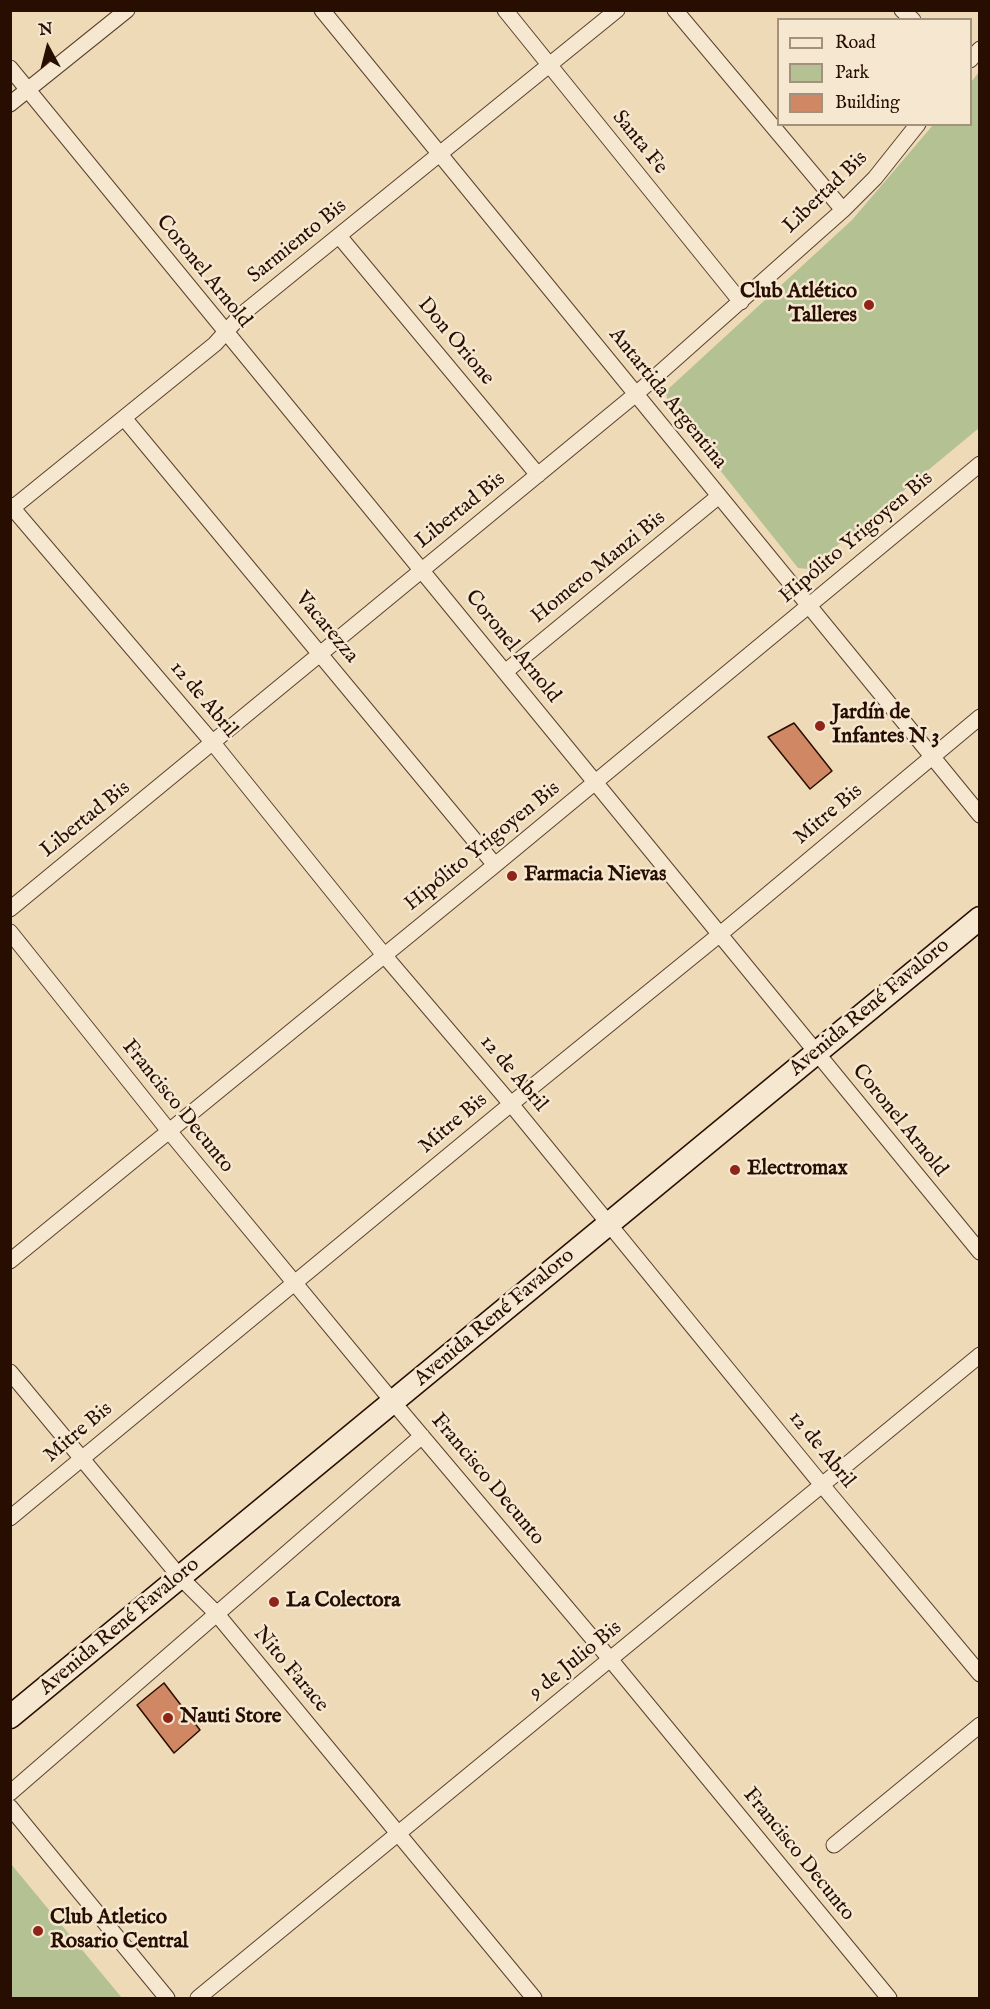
<!DOCTYPE html>
<html>
<head>
<meta charset="utf-8">
<style>
  body { margin:0 }
  #map { position:relative; width:990px; height:2009px; overflow:hidden; background:#efdab7; font-family:"IM FELL English",serif }
  canvas { display:block }
  .frame { position:absolute; inset:0; border:12px solid #280e00; pointer-events:none }
  .legend { position:absolute; left:777px; top:18px; width:195px; height:108px; box-sizing:border-box; background:#f5e7d0; border:2px solid #a3907d; margin:0; padding:8px 10px; list-style:none; font-size:18px; color:#280e00 }
  .legend li { display:flex; align-items:center; gap:12px; height:30px }
  .legend b { width:30px; border:2px solid #a3907d }
  .north { position:absolute; left:18px; top:18px; width:60px; height:60px; -webkit-text-stroke:4px #f5e7d0; paint-order:stroke; rotate:353deg; font-size:16px; font-weight:700; line-height:24px; text-align:center; color:#280e00 }
  .north::after { content:''; display:block; margin:auto; width:21px; height:27px; background:#280e00; clip-path:polygon(50% 0,100% 100%,50% 72%,0 100%) }
</style>
</head>
<body>
<div id="map">
<canvas width="990" height="2009"></canvas>
<div class="frame"></div>
<ul class="legend">
<li><b style="height:8px;background:#f5e7d0"></b>Road</li>
<li><b style="height:16px;background:#b3c193"></b>Park</li>
<li><b style="height:16px;background:#d08864"></b>Building</li>
</ul>
<div class="north">N</div>
</div>
<script>
const ctx = document.querySelector('canvas').getContext('2d');
ctx.lineJoin = 'round';
function paint(path, color) {
  ctx.fillStyle = color;
  ctx.fill(path, 'evenodd');
}
function toPath(rows) {
  const path = new Path2D();
  for (const r of rows) {
    path.moveTo(r[0], r[1]);
    for (let i = 2; i < r.length; i += 2) path.lineTo(r[i], r[i + 1]);
  }
  return path;
}
function stroke(path, color, width, dash) {
  ctx.strokeStyle = color;
  ctx.lineWidth = width;
  ctx.lineCap = dash ? 'butt' : 'round';
  ctx.setLineDash(dash || []);
  ctx.stroke(path);
}
function label(font, color, halo, rows, align = 'center') {
  ctx.font = font + ' "IM FELL English",serif';
  ctx.lineWidth = 5;
  ctx.setLineDash([]);
  ctx.textBaseline = 'middle';
  ctx.strokeStyle = halo;
  ctx.fillStyle = color;
  for (const [text, x, y, turn = 0] of rows) {
    ctx.save();
    ctx.translate(x, y);
    ctx.rotate((+turn || 0) * Math.PI / 180);
    ctx.textAlign = isNaN(turn) ? turn : align;
    if (halo) ctx.strokeText(text, 0, 0);
    ctx.fillText(text, 0, 0);
    ctx.restore();
  }
}
paint(toPath([
  [979,72,979,428,809,569,798,568,668,405,666,391,852,220,933,125,970,124,971,82],
  [11,1864,122,1998,11,1998]
]), '#b3c193');
const building = toPath([
  [794,723,832,771,810,789,768,737,794,723],
  [164,1683,200,1730,174,1753,137,1705,164,1683]
]);
paint(building, '#d08864');
stroke(building, '#280e00', 1.5);
const street = toPath([
  [322,10,980,815],
  [505,10,741,302],
  [675,10,843,210],
  [902,10,913,20],
  [970,60,980,49],
  [10,68,980,1252],
  [10,104,127,10],
  [339,236,538,475],
  [124,418,495,865],
  [10,505,213,743,384,955,511,1104,822,1485,980,1674],
  [10,510,215,344,241,315,617,10],
  [505,672,719,496],
  [10,909,636,394,843,210,875,178,918,124],
  [10,932,169,1131,393,1402,610,1659,889,1998],
  [10,1261,495,865,980,464],
  [10,1372,180,1577,216,1613,534,1998],
  [10,1518,511,1104,719,935,980,717],
  [10,1793,422,1436],
  [10,1807,167,1998],
  [834,1845,980,1725],
  [198,1998,980,1355]
]);
const secondary = toPath([
  [10,1717,980,918]
]);
stroke(street, '#5a412e', 17);
stroke(secondary, '#280e00', 25);
stroke(street, '#f5e7d0', 15);
stroke(secondary, '#f5e7d0', 22);
for (const [x, y, r, color] of [
  [869,305,6,"#8f2418"],
  [820,726,6,"#8f2418"],
  [512,876,6,"#8f2418"],
  [735,1170,6,"#8f2418"],
  [274,1602,6,"#8f2418"],
  [168,1718,6,"#8f2418"],
  [38,1931,6,"#8f2418"]
]) {
  const dot = new Path2D();
  dot.arc(x, y, r, 0, 2 * Math.PI);
  ctx.fillStyle = color;
  ctx.fill(dot);
  stroke(dot, '#f5e7d0', 2);
}
label('21px', '#280e00', '#f5e7d0', [
  ["Santa Fe",639,143,51],
  ["Libertad Bis",826,193,-44],
  ["Sarmiento Bis",298,242,-39],
  ["Coronel Arnold",203,272,51],
  ["Don Orione",455,342,50],
  ["Antartida Argentina",667,399,51],
  ["Libertad Bis",461,511,-39],
  ["Hipólito Yrigoyen Bis",857,538,-40],
  ["Homero Manzi Bis",599,568,-39],
  ["Vacarezza",326,628,50],
  ["Coronel Arnold",512,647,51],
  ["12 de Abril",203,700,50],
  ["Mitre Bis",829,815,-40],
  ["Libertad Bis",86,820,-39],
  ["Hipólito Yrigoyen Bis",483,847,-39],
  ["Avenida René Favaloro",870,1008,-40],
  ["12 de Abril",513,1074,50],
  ["Francisco Decunto",177,1107,51],
  ["Coronel Arnold",899,1121,51],
  ["Mitre Bis",454,1124,-40],
  ["Avenida René Favaloro",495,1318,-40],
  ["Mitre Bis",79,1433,-40],
  ["12 de Abril",821,1450,51],
  ["Francisco Decunto",487,1480,50],
  ["Avenida René Favaloro",120,1627,-40],
  ["9 de Julio Bis",576,1661,-39],
  ["Nito Farace",290,1670,50],
  ["Francisco Decunto",798,1855,51]
]);
label('bold 21px', '#280e00', '#f5e7d0', [
  ["Club Atlético",857,293,"right"],
  ["Talleres",857,317,"right"],
  ["Jardín de",832,714],
  ["Infantes N 3",832,738],
  ["Farmacia Nievas",524,876],
  ["Electromax",747,1170],
  ["La Colectora",286,1602],
  ["Nauti Store",180,1718],
  ["Club Atletico",50,1919],
  ["Rosario Central",50,1943]
], 'left');
</script>
</body>
</html>
